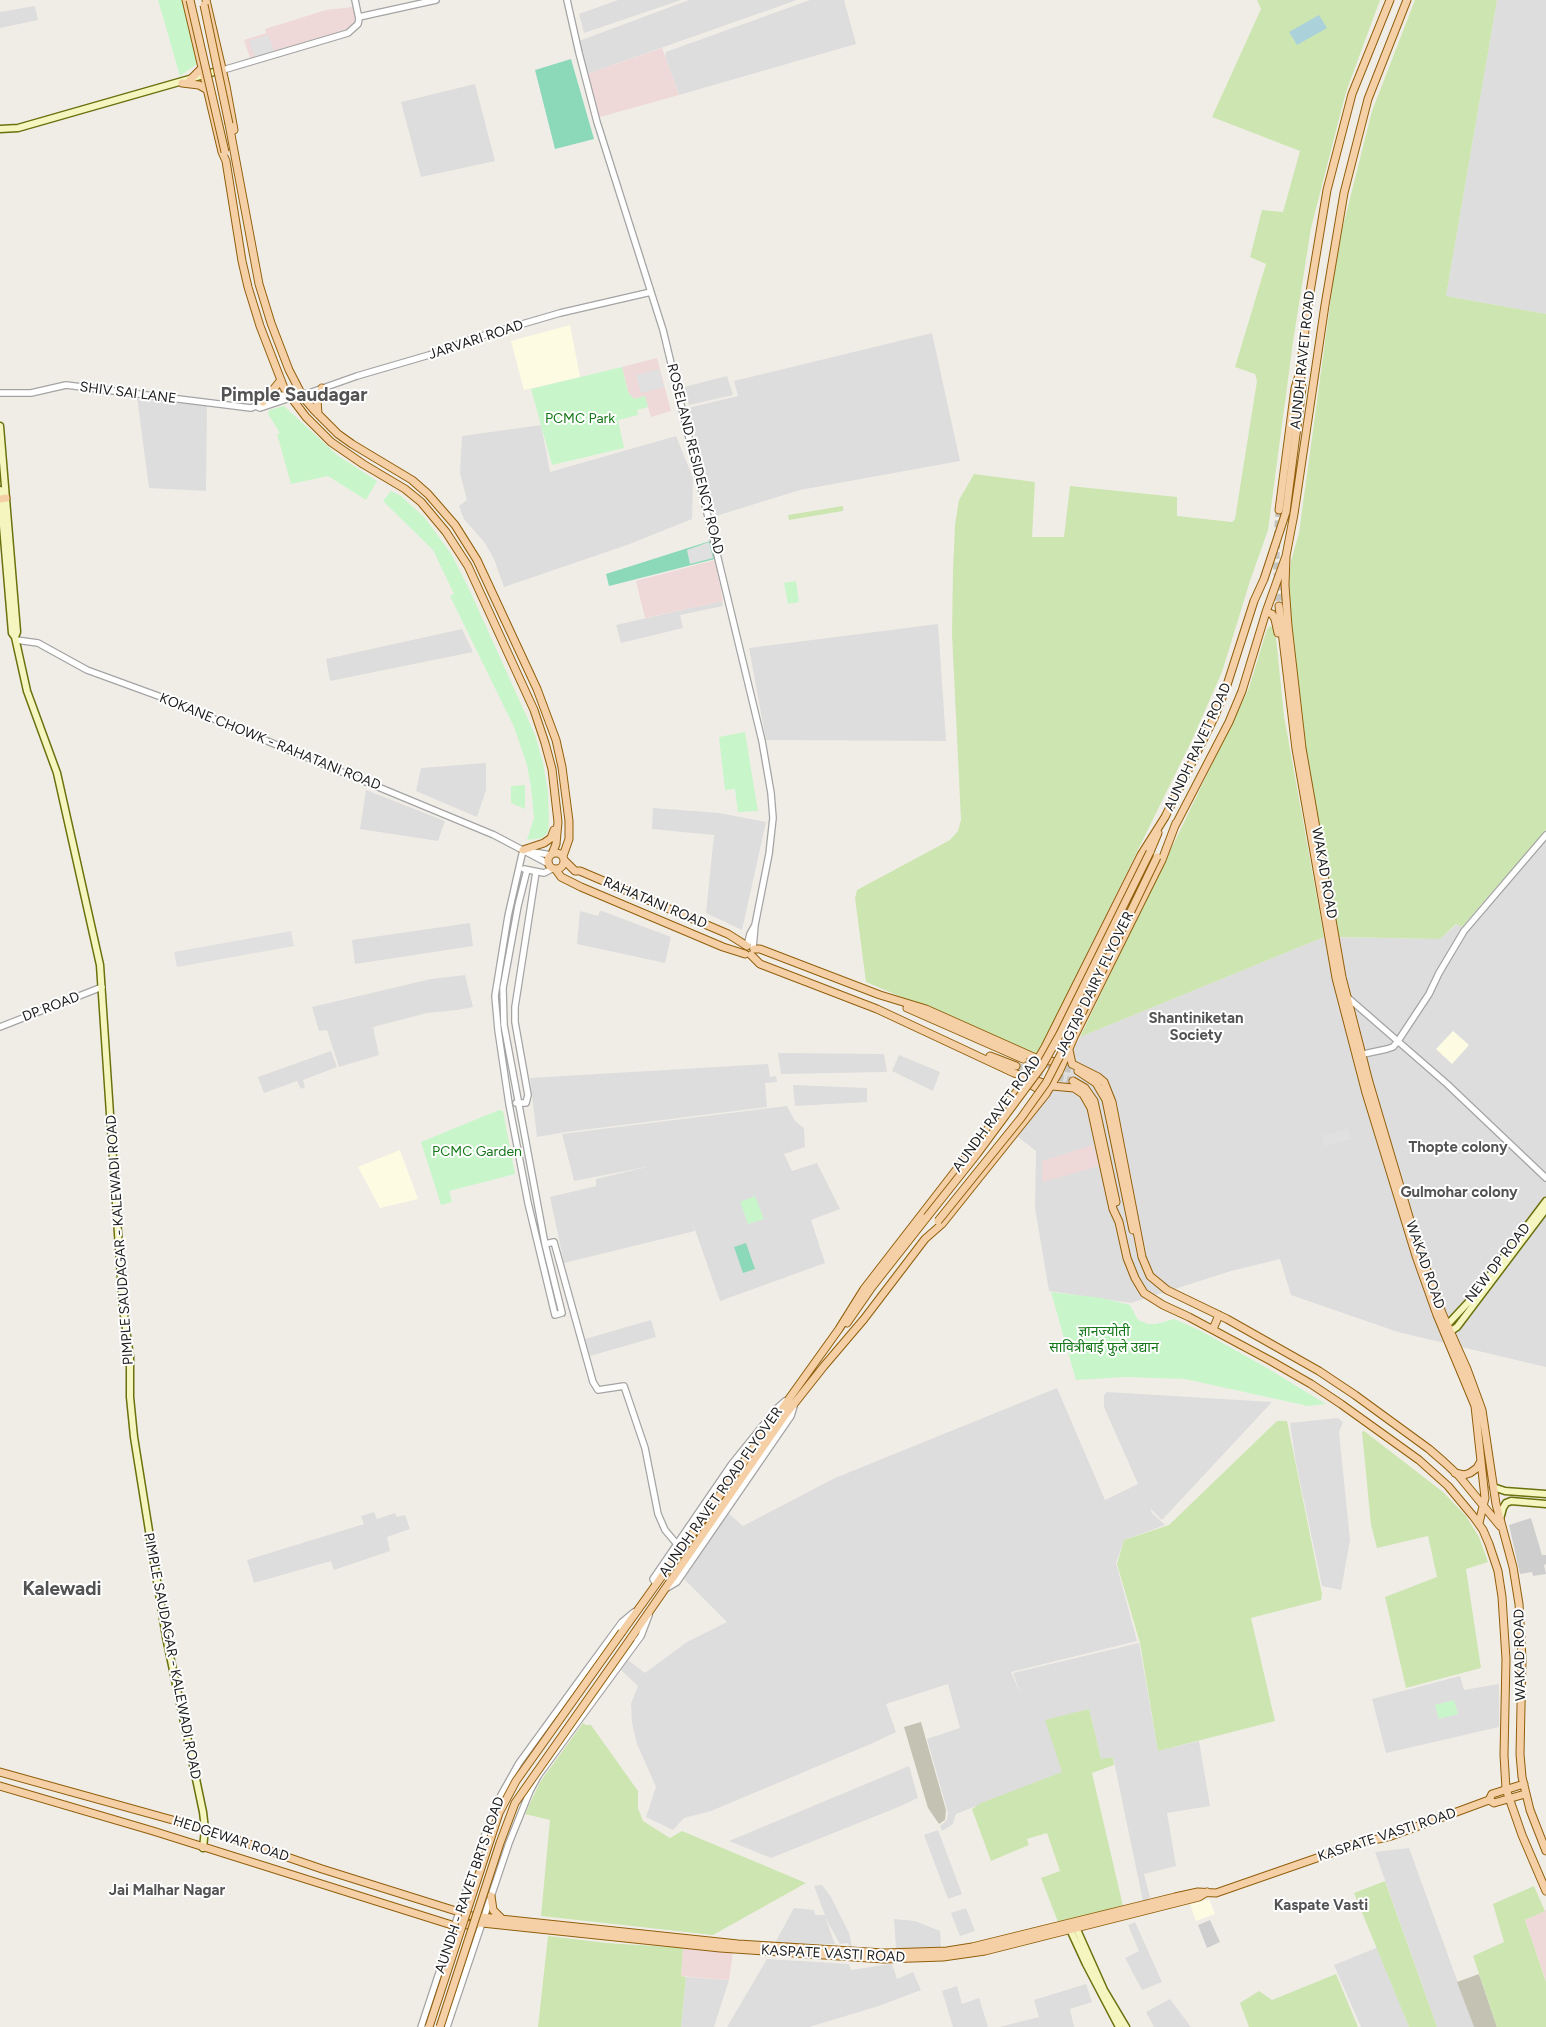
<!DOCTYPE html>
<html>
<head>
<meta charset="utf-8">
<style>
  body { margin:0 }
  canvas { display:block; background:#f0ede7 }
</style>
</head>
<body>
<canvas width="1546" height="2027"></canvas>
<script>
const ctx = document.querySelector('canvas').getContext('2d');
ctx.lineJoin = 'round';
function paint(path, color) {
  ctx.fillStyle = color;
  ctx.fill(path, 'evenodd');
}
function toPath(rows) {
  const path = new Path2D();
  for (const r of rows) {
    if (r.length === 3) {
      path.moveTo(r[0] + r[2], r[1]);
      path.arc(r[0], r[1], r[2], 0, 2 * Math.PI);
      continue;
    }
    path.moveTo(r[0], r[1]);
    for (let i = 2; i < r.length; i += 2) path.lineTo(r[i], r[i + 1]);
  }
  return path;
}
function stroke(path, color, width, dash) {
  ctx.strokeStyle = color;
  ctx.lineWidth = width;
  ctx.lineCap = dash ? 'butt' : 'round';
  ctx.setLineDash(dash || []);
  ctx.stroke(path);
}
function label(font, color, halo, rows, align = 'center') {
  ctx.font = font + ' Figtree,"Noto Sans Devanagari",sans-serif';
  ctx.lineWidth = 4;
  ctx.setLineDash([]);
  ctx.textBaseline = 'middle';
  ctx.strokeStyle = halo;
  ctx.fillStyle = color;
  for (const [text, x, y, turn = 0] of rows) {
    ctx.save();
    ctx.translate(x, y);
    ctx.rotate((+turn || 0) * Math.PI / 180);
    ctx.textAlign = isNaN(turn) ? turn : align;
    if (halo) ctx.strokeText(text, 0, 0);
    ctx.fillText(text, 0, 0);
    ctx.restore();
  }
}
paint(toPath([
  [618,0,681,0,584,33,579,14],
  [689,0,797,0,587,74,579,41],
  [810,0,844,0,856,44,679,95,665,56,666,52],
  [1497,0,1546,0,1546,314,1446,296],
  [35,6,38,20,0,28,0,12],
  [475,84,495,161,421,177,401,102],
  [932,333,960,461,800,490,716,516,688,408,738,396,734,381],
  [727,376,733,395,689,405,684,387],
  [137,397,181,401,207,405,206,491,149,488],
  [541,425,550,472,676,436,693,478,692,519,627,545,504,587,494,559,485,543,464,519,459,506,467,500,460,473,462,436],
  [722,601,723,606,680,615,683,628,621,643,616,625],
  [938,624,946,741,766,740,749,648],
  [462,629,473,652,330,681,326,659],
  [486,763,486,790,477,817,416,791,421,768],
  [366,790,445,821,438,841,360,829],
  [653,808,719,813,766,822,742,930,706,913,714,835,652,829],
  [1546,830,1546,1367,1398,1332,1291,1295,1280,1259,1231,1271,1131,1303,1049,1291,1035,1208,1036,1151,1018,1137,1080,1037,1324,937,1440,939,1457,924,1463,927,1492,892,1506,878],
  [580,911,598,916,600,911,602,911,671,937,665,963,577,944],
  [470,923,473,946,355,964,352,940],
  [465,975,473,1007,457,1010,427,1013,373,1027,379,1055,339,1067,327,1030,319,1031,312,1007,431,979],
  [331,1051,337,1067,303,1080,305,1087,301,1089,297,1081,264,1093,258,1077],
  [778,1053,884,1054,887,1072,781,1074],
  [899,1055,940,1072,933,1091,892,1071],
  [768,1064,770,1077,776,1076,777,1082,765,1083,767,1107,566,1132,537,1137,530,1078],
  [793,1085,867,1088,867,1102,795,1106],
  [787,1106,795,1121,804,1128,805,1147,784,1154,792,1171,817,1163,840,1209,811,1220,825,1263,720,1301,692,1221,695,1231,564,1263,550,1197,596,1186,596,1179,651,1166,574,1181,562,1134],
  [651,1320,656,1337,590,1356,585,1339],
  [1057,1388,1105,1500,1138,1484,1104,1407,1104,1395,1107,1392,1272,1402,1162,1520,1150,1508,1152,1513,1165,1525,1124,1540,1116,1563,1137,1641,1011,1672,1021,1695,1013,1673,1139,1643,1158,1751,1199,1741,1210,1806,1167,1813,1176,1866,1144,1874,1150,1898,1143,1901,1113,1757,1101,1760,1089,1709,1081,1711,1063,1772,956,1814,953,1824,942,1831,940,1826,947,1820,948,1813,927,1739,960,1728,948,1684,886,1704,896,1732,873,1743,711,1811,684,1818,673,1830,646,1817,656,1787,637,1744,632,1723,631,1704,638,1686,621,1670,628,1660,645,1673,687,1642,727,1622,684,1579,728,1513,743,1526,835,1478],
  [1338,1418,1343,1422,1339,1432,1350,1540,1341,1590,1322,1586,1296,1463,1290,1423],
  [374,1512,377,1519,395,1513,397,1517,405,1515,410,1529,387,1537,390,1551,334,1570,331,1561,254,1583,247,1560,364,1524,361,1516],
  [1460,1676,1464,1690,1499,1684,1499,1727,1386,1753,1372,1699],
  [909,1766,918,1798,896,1808,771,1858,729,1841],
  [938,1830,962,1894,948,1899,924,1835],
  [1409,1848,1474,2027,1437,2027,1375,1852],
  [822,1885,831,1897,849,1933,852,1946,849,1946,848,1943,840,1944,825,1917,835,1944,775,1943,794,1908,814,1910,815,1915,825,1915,814,1886],
  [966,1908,975,1931,960,1936,951,1913],
  [894,1919,915,1921,940,1931,941,1948,896,1949],
  [1135,1922,1162,1982,1142,1990,1125,1958,1139,1951,1128,1925],
  [1376,1948,1377,1948,1409,2027,1361,2027,1334,1965],
  [767,1959,849,1964,851,1970,890,1964,892,1964,897,1979,913,1972,921,1990,879,2006,809,2027,727,2027],
  [686,1977,729,1980,714,2027,681,2027],
  [1086,1984,1092,2002,1070,2009,1074,2027,999,2027,1039,2017,1034,2000],
  [957,1986,962,2004,979,1998,988,2027,953,2027,942,1991],
  [1170,1999,1191,2027,1154,2027,1146,2012]
]), '#dedddd');
paint(toPath([
  [353,7,357,23,349,29,250,58,244,40,266,33,265,29,326,10],
  [662,48,679,95,600,117,587,74],
  [657,358,671,411,651,417,645,397,634,399,628,392,622,367],
  [715,560,723,601,645,618,636,581],
  [1093,1145,1099,1166,1042,1182,1042,1161],
  [1546,1910,1546,1981,1525,1920],
  [683,1948,733,1952,729,1980,681,1976]
]), '#efd8d8');
paint(toPath([
  [570,325,580,377,524,390,511,341],
  [1453,1031,1469,1045,1452,1064,1436,1049],
  [400,1150,418,1199,380,1208,358,1167],
  [1209,1899,1215,1914,1196,1921,1190,1904]
]), '#fdfce3');
paint(toPath([
  [1531,1518,1542,1555,1546,1555,1546,1564,1544,1565,1546,1574,1533,1576,1532,1572,1520,1574,1509,1525],
  [1210,1920,1220,1942,1207,1948,1198,1925]
]), '#cecece');
paint(toPath([
  [921,1722,946,1810,945,1820,939,1824,928,1808,904,1727],
  [1479,1974,1497,2027,1474,2027,1457,1982]
]), '#c4c3b3');
paint(toPath([
  [1257,0,1380,0,1346,92,1311,228,1293,342,1268,530,1250,581,1222,672,1192,740,1037,1055,866,982,855,898,857,890,950,840,958,831,961,820,952,634,953,570,955,525,959,500,974,474,1035,482,1032,537,1064,537,1070,486,1177,497,1177,516,1232,522,1235,519,1257,381,1255,374,1235,367,1266,264,1250,257,1262,210,1283,212,1300,151,1212,117,1261,9],
  [1415,0,1497,0,1446,296,1546,314,1546,830,1506,878,1492,892,1462,927,1456,924,1440,939,1338,937,1304,737,1294,666,1289,580,1291,561,1299,533,1334,276,1343,226,1372,111],
  [843,506,843,511,789,520,788,515],
  [1270,626,1275,628,1284,716,1324,937,1080,1037,1249,688,1267,629],
  [1277,1421,1287,1421,1322,1594,1321,1600,1251,1618,1275,1721,1158,1751,1140,1643,1117,1564,1124,1540,1169,1525],
  [1364,1431,1443,1492,1466,1516,1479,1537,1488,1562,1466,1569,1481,1668,1406,1688,1385,1597,1437,1577,1428,1536,1377,1548,1371,1525,1362,1432],
  [1089,1709,1101,1759,1113,1757,1114,1765,1092,1773,1123,1906,1058,1922,1041,1878,1060,1871,1047,1833,1027,1839,1029,1845,991,1861,972,1809,981,1803,1062,1772,1045,1720],
  [583,1723,586,1725,591,1725,638,1791,638,1808,643,1821,670,1838,682,1831,806,1883,713,1935,541,1916,550,1820,525,1814,540,1782],
  [1385,1881,1437,2027,1409,2027,1354,1893],
  [1534,1886,1545,1911,1525,1920,1546,1982,1546,2027,1497,2027,1473,1956,1504,1942,1493,1904],
  [548,1936,607,1943,683,1948,681,1976,686,1977,681,2027,538,2027],
  [1336,1974,1358,2027,1249,2027,1240,2003,1259,1991,1272,2000]
]), '#cde6b1');
paint(toPath([
  [158,0,183,0,197,64,180,76],
  [622,367,628,392,634,399,645,396,648,407,637,410,638,415,618,420,624,448,552,465,531,389],
  [284,406,337,455,377,481,366,500,328,476,291,484,277,434,280,433,268,414,269,410],
  [391,491,401,496,425,518,452,555,470,591,535,735,543,763,548,792,549,823,548,832,542,838,527,840,534,818,531,787,527,765,514,727,450,596,454,594,433,550,383,501],
  [796,581,799,602,788,604,784,583],
  [745,732,758,811,738,812,735,789,725,790,719,737],
  [525,785,525,809,511,803,511,786],
  [499,1110,503,1111,515,1174,449,1191,452,1202,441,1205,421,1142],
  [755,1196,764,1219,748,1224,740,1202],
  [1051,1292,1102,1298,1130,1305,1138,1320,1148,1324,1156,1324,1174,1319,1201,1331,1267,1368,1326,1404,1308,1406,1185,1379,1125,1377,1076,1380],
  [1454,1700,1458,1714,1439,1719,1435,1705]
]), '#c8f6ca');
paint(toPath([
  [571,59,594,139,555,149,535,70],
  [710,541,715,559,609,586,606,574],
  [746,1243,755,1269,743,1273,734,1247]
]), '#8bd9b8');
paint(toPath([
  [268,35,274,51,255,57,249,41],
  [659,369,664,387,641,393,636,375],
  [709,542,713,558,690,564,687,550],
  [291,931,294,946,177,967,174,952],
  [1348,1129,1351,1139,1325,1146,1322,1136]
]), '#e0e0e0');
paint(toPath([
  [1319,15,1327,28,1297,45,1289,32]
]), '#abd1da');
stroke(toPath([
  [1279,510,1276,555,1279,606],
  [1023,1059,1078,1071],
  [1016,1066,1073,1081]
]), '#c6c4bf', 7, [7, 3.5]);
const tertiary = toPath([
  [567,0,579,53,597,122,663,330,762,741,771,793,773,818,769,854,755,925,753,948],
  [359,17,436,0],
  [223,70,348,33,358,24,359,19,355,0],
  [0,393,31,393,66,385,251,408,256,406,260,408,293,397],
  [256,406,268,399,288,394,309,393,357,376,429,355,478,337,560,313,651,292],
  [16,640,38,643,87,670,161,697,494,835,549,864],
  [523,850,508,916,495,996,498,1030,509,1104,528,1203,555,1315,562,1313,545,1244,504,1025,503,988,518,906,527,870],
  [527,851,551,855],
  [524,869,544,873,552,869],
  [747,946,750,934,755,925],
  [1346,996,1447,1084,1546,1178],
  [0,1027,102,987],
  [1359,1055,1387,1049,1393,1047,1398,1041,1429,994,1439,973,1464,931,1546,835],
  [516,1103,526,1103,528,1095,515,1022,515,1007,536,872],
  [545,1244,554,1242,593,1382,598,1390,624,1386,645,1448,658,1514,665,1530,676,1543],
  [656,1584,653,1579,731,1465,776,1409,785,1401],
  [667,1588,677,1582,791,1416,794,1406],
  [421,2027,484,1837,501,1795,519,1763,586,1671,622,1622,634,1612],
  [447,2027,509,1843,530,1791,538,1776,641,1636,649,1615]
]);
const secondary = toPath([
  [0,129,18,128,221,70],
  [0,426,17,632,15,637],
  [0,490,12,633,15,637,27,691,57,773,100,965,123,1308,130,1357,130,1397,134,1437,166,1637,203,1812,205,1829,203,1848],
  [1448,1324,1476,1294,1546,1201],
  [1451,1331,1457,1327,1546,1209],
  [1493,1487,1505,1491,1546,1494],
  [1500,1519,1503,1508,1506,1503,1511,1501,1546,1504],
  [1074,1923,1104,1990,1126,2027],
  [1068,1925,1086,1964,1119,2027]
]);
const primary = toPath([
  [186,0,222,152,226,161,242,261,248,287,260,326,284,388,306,417,331,442,363,464,405,489,421,502,446,532,468,566,534,710,545,743,552,769,558,822,556,844,552,854],
  [206,0,226,86,234,130],
  [190,80,202,68],
  [182,83,199,85,206,89],
  [229,124,259,284,271,323,289,370,303,397,314,410,338,434,352,444,412,480,428,494,455,525,477,560,537,689,556,740,562,767,569,821,569,839,563,856],
  [263,402,281,380],
  [318,414,317,399,322,388],
  [1,499,6,498],
  [1279,510,1295,388,1299,375],
  [1286,556,1285,585,1288,626,1302,748,1342,977,1369,1082,1415,1237,1442,1313,1467,1369,1482,1410,1496,1504,1513,1567,1519,1604,1522,1659,1520,1754,1522,1777,1530,1810,1546,1851],
  [1279,606,1296,749,1336,978,1366,1093,1416,1256,1437,1315,1475,1406,1485,1498,1479,1523],
  [1266,612,1272,614,1275,619,1278,633],
  [1175,826,1229,722,1242,691,1266,612,1286,556,1294,514,1325,305,1344,193,1368,99,1407,0],
  [523,850,544,843,551,838,554,830],
  [1150,852,1158,833],
  [556,861,8],
  [564,860,575,871,580,871,728,934,747,946],
  [556,870,561,877,581,887,723,947,745,954],
  [754,949,760,949,880,995,926,1009,1038,1059,1062,1063],
  [751,955,760,964,877,1009,1014,1073,1052,1086,1074,1088,1083,1094,1091,1108,1113,1209,1119,1222,1127,1258,1135,1278,1144,1293,1163,1305,1189,1317,1271,1361,1311,1384,1341,1404,1419,1460,1448,1486,1473,1516,1483,1530,1489,1544,1498,1571,1502,1597,1506,1659,1504,1755,1506,1789,1522,1835,1546,1891],
  [907,1008,1023,1059],
  [1069,1050,1072,1064,1098,1077,1104,1082,1112,1102,1142,1257,1150,1276,1167,1290,1227,1319,1319,1371,1355,1395,1429,1449,1444,1462,1459,1476,1500,1526],
  [990,1056,1016,1066],
  [1078,1071,1096,1083,1106,1100,1133,1230],
  [1025,1081,1046,1094],
  [1073,1081,1085,1088,1094,1101,1116,1202],
  [847,1323,872,1287,927,1217],
  [1213,1329,1219,1315],
  [1455,1473,1464,1475,1470,1473,1477,1468,1481,1461],
  [622,1632,839,1329,864,1289,1025,1081,1045,1047,1141,855,1165,817,1214,718,1227,685,1254,601,1264,579,1286,512,1302,388,1300,372,1308,304,1327,190,1352,94,1390,0],
  [631,1638,786,1414,824,1366,864,1319,925,1239,942,1224,1046,1094,1059,1072,1074,1037,1162,860,1176,823],
  [0,1772,205,1829,322,1869,472,1916,738,1944,884,1953,947,1951,972,1947,1175,1897,1198,1892,1216,1893,1337,1851,1343,1847,1391,1836,1424,1824,1489,1800,1492,1794,1524,1784],
  [0,1786,153,1831,455,1926,482,1923,720,1948,884,1959,943,1957,985,1951,1199,1897,1207,1892],
  [1489,1800,1494,1803,1525,1794],
  [491,1896,493,1910,502,1919]
]);
stroke(tertiary, '#a4a4a4', 8);
stroke(secondary, '#6a710d', 9);
stroke(primary, '#915f0b', 9);
stroke(tertiary, '#fff', 5.5);
stroke(secondary, '#f5f5c0', 6);
stroke(primary, '#f5d0a7', 7);
const primaryBridge = toPath([
  [190,0,225,152],
  [204,5,229,124],
  [927,1217,977,1154,1042,1066,1060,1034,1150,852],
  [938,1221,1021,1118,1046,1083,1080,1017,1157,857],
  [429,2027,499,1813,516,1781,622,1632],
  [440,2027,500,1843,515,1803,631,1638]
]);
stroke(primaryBridge, '#915f0b', 9, []);
stroke(primaryBridge, '#f5d0a7', 7);
label('14px', '#202020', '#fff', [
  ["JARVARI ROAD",476,340,-18],
  ["AUNDH RAVET ROAD",1303,360,-84],
  ["SHIV SAI LANE",128,393,7],
  ["ROSELAND RESIDENCY ROAD",695,459,76],
  ["KOKANE CHOWK - RAHATANI ROAD",270,742,22],
  ["AUNDH RAVET ROAD",1198,747,-65],
  ["WAKAD ROAD",1324,873,80],
  ["RAHATANI ROAD",655,903,23],
  ["JAGTAP DAIRY FLYOVER",1095,984,-64],
  ["DP ROAD",51,1007,-21],
  ["AUNDH RAVET ROAD",997,1114,-54],
  ["PIMPLE SAUDAGAR - KALEWADI ROAD",120,1240,-94],
  ["NEW DP ROAD",1498,1263,-52],
  ["WAKAD ROAD",1425,1265,71],
  ["AUNDH RAVET ROAD FLYOVER",721,1492,-55],
  ["WAKAD ROAD",1520,1655,-91],
  ["PIMPLE SAUDAGAR - KALEWADI ROAD",172,1656,79],
  ["KASPATE VASTI ROAD",1387,1835,-18],
  ["HEDGEWAR ROAD",231,1839,18],
  ["AUNDH - RAVET BRTS ROAD",470,1885,-71],
  ["KASPATE VASTI ROAD",833,1954,3]
]);
label('14px', '#147818', '#fff', [
  ["PCMC Park",580,419],
  ["PCMC Garden",477,1152],
  ["ज्ञानज्योती",1104,1332],
  ["सावित्रीबाई फुले उद्यान",1104,1348]
]);
label('bold 15px', '#535353', '#fff', [
  ["Shantiniketan",1196,1019],
  ["Society",1196,1036],
  ["Thopte colony",1458,1148],
  ["Gulmohar colony",1459,1193],
  ["Jai Malhar Nagar",167,1891],
  ["Kaspate Vasti",1321,1906]
]);
label('bold 19px', '#535353', '#fff', [
  ["Pimple Saudagar",294,395],
  ["Kalewadi",62,1589]
]);
</script>
</body>
</html>
